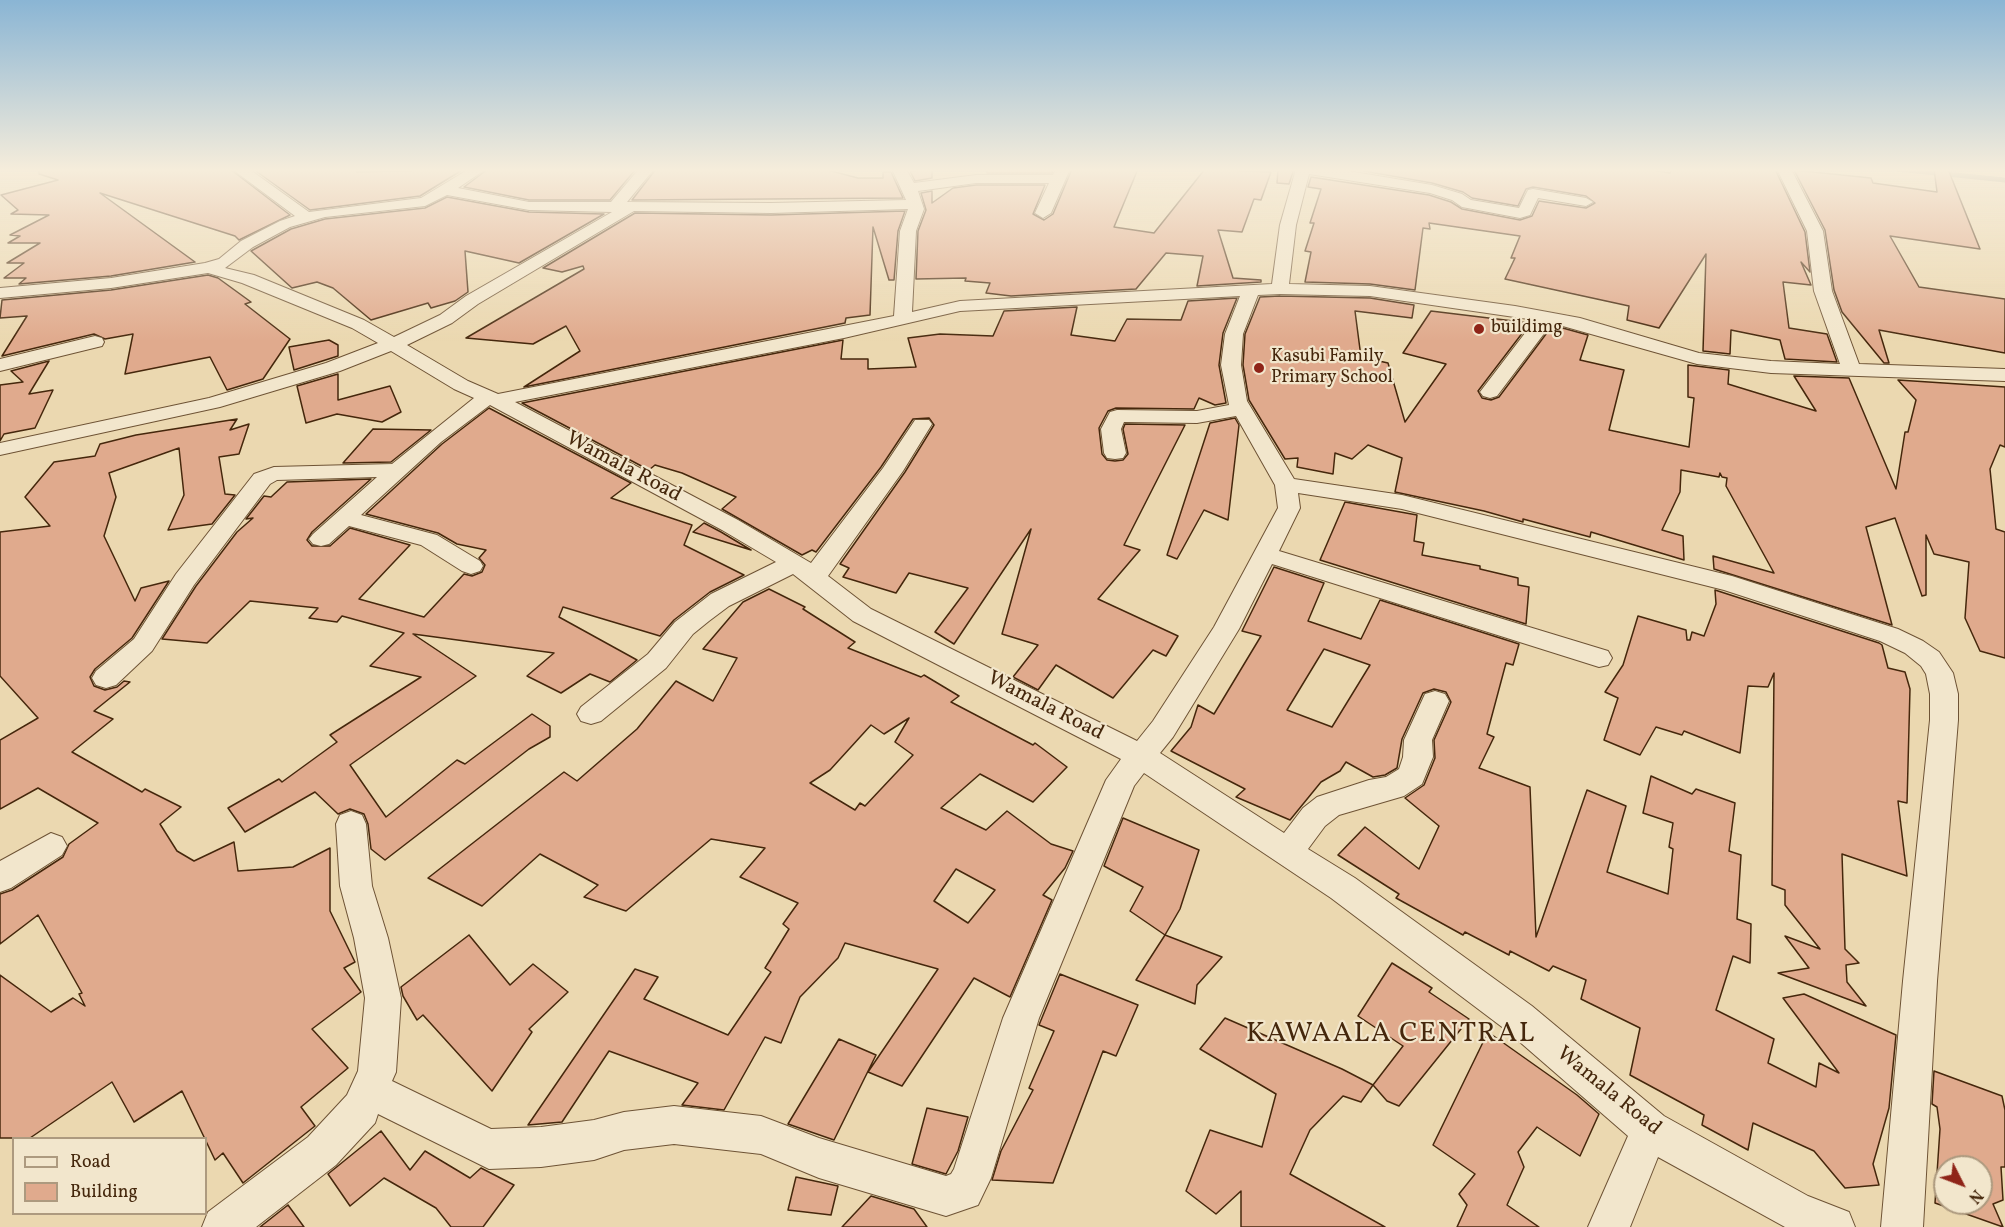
<!DOCTYPE html>
<html>
<head>
<meta charset="utf-8">
<style>
  body { margin:0 }
  #map { position:relative; width:2005px; height:1227px; overflow:hidden; background:#ebd8b0; font-family:Vollkorn,serif }
  canvas { display:block }
  .legend { position:absolute; left:12px; top:1137px; width:195px; height:78px; box-sizing:border-box; background:#f2e6cc; border:2px solid #ad9a7f; margin:0; padding:8px 10px; list-style:none; font-size:18px; color:#45270c }
  .legend li { display:flex; align-items:center; gap:12px; height:30px }
  .legend b { width:30px; border:2px solid #ad9a7f }
  .north { position:absolute; left:1933px; top:1155px; width:60px; height:60px; box-sizing:border-box; background:#f2e6cc; border:2px solid #ad9a7f; border-radius:50%; rotate:132deg; font-size:16px; font-weight:700; line-height:24px; text-align:center; color:#45270c }
  .north::after { content:''; display:block; margin:auto; width:21px; height:27px; background:#8f2418; clip-path:polygon(50% 0,100% 100%,50% 72%,0 100%) }
</style>
</head>
<body>
<div id="map">
<canvas width="2005" height="1227"></canvas>
<ul class="legend">
<li><b style="height:8px;background:#f2e6cc"></b>Road</li>
<li><b style="height:16px;background:#e0aa8d"></b>Building</li>
</ul>
<div class="north">N</div>
</div>
<script>
const ctx = document.querySelector('canvas').getContext('2d');
ctx.lineJoin = 'round';
function toPath(rows) {
  const path = new Path2D();
  for (const r of rows) {
    path.moveTo(r[0], r[1]);
    for (let i = 2; i < r.length; i += 2) path.lineTo(r[i], r[i + 1]);
  }
  return path;
}
function stroke(path, color, width, dash) {
  ctx.strokeStyle = color;
  ctx.lineWidth = width;
  ctx.lineCap = dash ? 'butt' : 'round';
  ctx.setLineDash(dash || []);
  ctx.stroke(path);
}
function paint(path, color) {
  ctx.fillStyle = color;
  ctx.fill(path, 'evenodd');
}
function label(font, color, halo, rows, align = 'center') {
  ctx.font = font + ' Vollkorn,serif';
  ctx.lineWidth = 4.5;
  ctx.setLineDash([]);
  ctx.textBaseline = 'middle';
  ctx.strokeStyle = halo;
  ctx.fillStyle = color;
  for (const [text, x, y, turn = 0] of rows) {
    ctx.save();
    ctx.translate(x, y);
    ctx.rotate((+turn || 0) * Math.PI / 180);
    ctx.textAlign = isNaN(turn) ? turn : align;
    if (halo) ctx.strokeText(text, 0, 0);
    ctx.fillText(text, 0, 0);
    ctx.restore();
  }
}
stroke(toPath([
  [1896,169,2005,180]
]), '#7a7d73', 5);
const building = toPath([
  [39,169,230,169,290,215,239,240,235,236,100,193,195,262,111,276,19,284,26,278,4,278,24,263,7,263,40,243,8,243,20,236,10,235,49,215,11,214,18,210,1,195,58,180,39,174,39,169],
  [253,169,358,169,357,172,464,169,420,196,310,210,253,169],
  [488,169,636,169,610,200,529,200,464,187,488,169],
  [656,169,824,169,858,178,883,178,883,172,891,172,903,198,632,200,656,169],
  [932,169,932,178,915,181,910,171,932,169],
  [987,169,1053,169,1052,173,987,173,987,169],
  [1072,169,1138,169,1114,227,1154,233,1205,169,1271,172,1261,200,1254,199,1242,232,1218,230,1233,278,1261,280,1261,282,1197,286,1203,256,1166,253,1136,289,1011,296,986,293,990,283,965,281,966,278,916,279,918,231,926,210,921,193,932,191,932,203,953,188,976,185,1045,185,1033,214,1044,220,1053,214,1072,169],
  [1278,169,1294,169,1289,184,1277,183,1278,169],
  [1352,169,1647,169,1670,173,1671,169,1775,169,1805,232,1810,272,1801,262,1811,285,1783,282,1789,328,1827,334,1837,362,1785,359,1780,340,1731,330,1730,354,1703,351,1706,254,1659,328,1627,320,1629,306,1505,279,1515,258,1511,258,1520,236,1429,223,1430,229,1423,228,1415,290,1370,284,1305,282,1311,252,1305,251,1314,223,1310,223,1321,189,1308,187,1311,177,1429,195,1451,202,1462,209,1520,220,1532,216,1539,201,1586,208,1595,203,1586,196,1533,187,1526,189,1518,206,1472,198,1463,192,1432,183,1352,169],
  [1934,169,1948,169,1980,249,1890,236,1919,287,2005,299,2005,353,1879,330,1889,363,1884,363,1842,312,1834,290,1825,230,1794,170,1871,178,1873,183,1937,192,1934,169],
  [447,197,529,212,604,214,519,263,465,251,468,292,455,301,431,308,428,303,371,320,333,288,317,282,292,288,251,251,291,229,325,219,425,208,447,197],
  [905,211,898,231,894,280,889,280,873,227,870,315,846,318,845,323,524,387,580,351,566,326,533,344,466,338,584,269,583,266,562,272,543,268,635,213,771,215,905,211],
  [208,275,218,278,251,302,245,304,290,339,263,379,227,390,210,357,125,374,133,334,105,339,94,334,2,356,27,316,0,318,2,300,111,290,208,275],
  [1280,296,1370,298,1414,305,1412,318,1355,311,1361,357,1388,363,1405,422,1446,364,1403,353,1431,311,1530,323,1478,391,1482,398,1491,400,1499,397,1552,326,1559,327,1588,335,1580,360,1624,370,1609,430,1689,447,1694,398,1688,397,1688,365,1729,370,1728,384,1816,411,1794,376,1849,378,1896,489,1905,432,1908,432,1916,400,1898,380,2005,387,2005,447,2000,445,1990,469,1996,529,2005,532,2005,658,1980,651,1965,618,1969,562,1934,554,1926,535,1926,595,1922,596,1895,518,1866,527,1892,625,1714,569,1713,556,1774,573,1726,486,1727,478,1722,477,1720,473,1719,477,1681,470,1680,492,1662,530,1683,536,1684,560,1591,532,1590,537,1523,519,1523,522,1484,511,1395,492,1402,458,1368,445,1352,459,1335,453,1333,474,1297,467,1298,458,1285,459,1249,400,1243,365,1245,334,1260,297,1280,296],
  [1237,298,1223,333,1219,365,1226,403,1215,405,1199,398,1194,409,1116,408,1108,411,1099,428,1102,454,1107,460,1115,461,1123,460,1128,454,1123,429,1125,424,1185,425,1124,545,1140,550,1098,599,1178,636,1166,656,1153,650,1113,698,1056,665,1038,690,1013,677,1038,645,1002,634,1031,529,954,644,935,632,968,588,909,573,896,593,843,577,849,568,840,564,905,472,934,425,929,418,913,419,881,467,816,552,812,550,802,555,722,509,736,497,682,473,655,465,649,470,522,403,843,340,841,359,868,359,868,369,916,367,908,338,940,334,993,336,1004,311,1077,307,1071,335,1115,341,1127,319,1181,320,1188,301,1237,298],
  [329,340,338,345,338,356,294,370,289,347,329,340],
  [49,361,29,394,53,390,35,428,4,434,0,441,0,385,23,382,11,371,49,361],
  [338,374,338,400,390,386,401,412,382,422,337,414,306,423,297,386,338,374],
  [489,408,631,483,611,498,692,525,684,545,744,575,710,592,674,620,660,636,563,607,559,617,637,660,610,682,590,674,561,693,527,676,554,653,413,634,476,676,350,765,386,817,457,760,465,764,532,714,550,726,550,737,529,749,385,860,371,849,368,824,364,814,350,809,338,814,315,792,245,832,228,808,279,779,282,782,337,742,330,735,421,677,370,666,404,633,342,616,337,622,309,618,318,608,250,601,207,643,162,639,196,586,237,532,253,518,246,519,264,496,271,497,287,482,371,479,312,532,307,540,312,546,330,546,350,528,410,545,359,599,424,617,464,574,472,576,482,572,485,565,479,558,486,550,457,544,438,533,366,514,442,444,489,408],
  [1235,418,1239,425,1228,520,1204,510,1177,559,1167,555,1210,423,1235,418],
  [237,419,230,430,249,424,239,454,219,457,225,494,235,495,212,524,168,530,184,495,179,448,109,473,116,497,104,536,135,601,141,588,169,581,132,638,95,669,90,677,94,686,105,690,117,687,124,681,130,682,94,711,113,719,72,752,142,792,145,789,181,807,160,824,177,851,194,861,234,842,238,871,293,867,330,848,330,911,355,962,344,968,361,992,312,1029,348,1068,301,1107,315,1126,243,1183,223,1153,215,1160,182,1091,134,1122,112,1082,30,1138,0,1138,0,975,51,1012,73,998,85,1006,79,994,82,993,38,915,0,944,0,894,12,890,63,857,69,844,98,823,38,788,0,809,0,740,38,718,0,676,0,532,50,526,25,497,54,462,95,456,100,444,136,435,237,419],
  [373,429,431,430,391,462,343,463,373,429],
  [1345,502,1417,515,1414,541,1424,543,1422,555,1480,566,1480,569,1518,578,1518,585,1529,587,1526,624,1320,560,1345,502],
  [704,523,721,532,751,550,693,532,704,523],
  [1274,567,1324,583,1308,621,1361,639,1380,600,1519,644,1513,665,1506,663,1487,734,1494,737,1479,768,1530,787,1536,937,1587,790,1626,806,1607,872,1668,894,1673,849,1669,847,1673,823,1643,813,1651,776,1692,794,1696,789,1735,803,1729,851,1741,855,1737,919,1751,924,1750,963,1733,956,1716,1010,1774,1039,1768,1063,1816,1087,1819,1063,1839,1073,1783,998,1804,994,1896,1035,1889,1108,1873,1164,1879,1185,1845,1188,1814,1151,1753,1123,1748,1150,1702,1125,1704,1115,1630,1075,1640,1028,1581,999,1586,980,1553,966,1549,971,1510,951,1509,955,1465,932,1463,935,1396,898,1399,894,1338,855,1365,827,1419,869,1439,826,1405,798,1424,785,1435,758,1434,740,1451,702,1446,692,1434,689,1423,693,1402,739,1397,768,1385,775,1373,777,1346,762,1340,771,1321,782,1290,820,1236,797,1245,789,1171,751,1191,727,1198,705,1214,714,1261,636,1242,631,1274,567],
  [1324,649,1370,665,1332,727,1287,710,1324,649],
  [769,589,805,607,803,609,855,642,848,648,921,677,924,675,959,696,951,702,1033,745,1035,743,1067,767,1033,802,980,774,941,808,986,830,1007,811,1051,844,1073,851,1065,868,1043,895,1052,900,1010,997,974,978,902,1086,868,1072,938,969,845,943,838,958,800,997,781,1043,765,1037,724,1110,682,1105,698,1083,609,1051,562,1122,528,1125,635,969,658,977,644,999,728,1035,771,972,765,968,789,929,783,924,798,903,740,877,765,848,711,839,626,911,584,897,598,885,540,854,482,906,428,878,564,772,577,781,637,729,676,681,713,701,737,658,703,649,743,602,769,589],
  [909,718,895,742,913,755,865,806,860,803,855,810,810,783,830,770,871,725,884,734,909,718],
  [956,869,995,890,968,923,934,901,956,869],
  [1715,590,1879,643,1882,645,1888,668,1905,672,1910,689,1907,803,1898,801,1907,876,1842,854,1845,949,1859,963,1846,965,1847,982,1866,1006,1778,973,1809,968,1785,936,1820,949,1785,905,1785,890,1772,885,1774,673,1768,687,1748,686,1740,753,1684,731,1682,735,1656,727,1640,755,1604,740,1618,698,1605,692,1623,665,1638,616,1686,630,1687,640,1690,640,1692,632,1704,636,1716,604,1715,590],
  [1123,818,1199,850,1180,909,1165,935,1130,911,1143,887,1104,866,1123,818],
  [469,935,510,985,533,964,568,992,529,1029,532,1032,492,1091,423,1015,417,1020,403,996,401,987,469,935],
  [1165,935,1222,957,1197,985,1195,1004,1136,980,1165,935],
  [1392,963,1432,988,1429,992,1469,1019,1399,1106,1387,1101,1373,1085,1403,1046,1358,1016,1392,963],
  [1060,974,1138,1005,1116,1056,1103,1051,1053,1183,992,1180,1001,1151,1033,1090,1029,1088,1054,1031,1039,1025,1060,974],
  [1225,1018,1342,1069,1373,1085,1361,1102,1343,1096,1310,1130,1290,1174,1385,1227,1241,1227,1241,1191,1216,1214,1186,1191,1210,1130,1262,1147,1276,1094,1200,1049,1225,1018],
  [1488,1032,1577,1095,1599,1114,1580,1156,1537,1127,1518,1152,1524,1167,1507,1205,1539,1227,1457,1227,1467,1205,1459,1194,1475,1174,1433,1145,1488,1032],
  [839,1039,876,1055,834,1140,788,1124,839,1039],
  [1934,1071,2002,1096,2005,1110,2005,1167,2001,1167,2003,1200,1993,1204,2003,1227,1935,1203,1940,1129,1937,1107,1932,1104,1934,1071],
  [1945,1167,1981,1167,1981,1203,1945,1203,1945,1167],
  [927,1108,968,1117,958,1151,946,1174,912,1164,927,1108],
  [381,1131,410,1170,425,1151,470,1178,481,1168,514,1185,483,1227,451,1227,436,1208,384,1178,350,1206,328,1174,381,1131],
  [796,1177,838,1186,831,1215,788,1210,796,1177],
  [871,1196,914,1209,927,1227,842,1227,871,1196],
  [288,1205,304,1227,260,1227,288,1205]
]);
paint(building, '#e0aa8d');
stroke(building, '#45270c', 1.5);
const minor = toPath([
  [232,169,249,169,309,212,421,198,469,169,486,169,458,188,529,202,611,202,639,169,654,169,627,202,771,203,906,200,892,169,906,169,914,183,976,175,1053,175,1056,169,1070,169,1051,213,1043,218,1035,213,1049,183,976,183,918,191,924,209,916,231,912,312,960,301,1272,284,1280,225,1296,169,1336,169,1432,185,1462,194,1471,200,1519,208,1528,190,1533,189,1586,198,1593,202,1586,206,1538,198,1530,215,1520,218,1462,207,1452,200,1430,193,1309,174,1296,225,1289,284,1370,286,1515,306,1580,318,1699,353,1771,361,1840,364,1814,291,1807,231,1777,169,1791,169,1823,231,1832,291,1859,364,2005,369,2005,381,1771,373,1697,364,1552,323,1497,396,1490,398,1483,396,1480,392,1535,320,1370,296,1280,294,1258,295,1243,334,1241,365,1247,401,1294,479,1402,495,1732,576,1898,629,1923,641,1939,652,1953,673,1958,694,1958,720,1937,981,1923,1227,1881,1227,1903,981,1930,720,1930,694,1926,674,1921,666,1905,653,1880,641,1724,590,1402,509,1298,493,1300,508,1279,551,1608,651,1612,658,1608,665,1599,667,1272,564,1239,629,1173,737,1160,753,1284,833,1303,808,1317,797,1369,780,1386,777,1399,769,1403,757,1404,740,1425,694,1435,691,1445,694,1449,701,1432,740,1433,757,1422,784,1404,796,1339,815,1325,826,1308,849,1355,878,1532,1006,1664,1116,1808,1196,1849,1212,1855,1227,1785,1227,1658,1157,1630,1227,1588,1227,1628,1136,1506,1030,1331,898,1144,773,1134,786,1039,1018,991,1178,978,1205,946,1216,819,1178,761,1154,674,1144,624,1150,594,1160,541,1167,489,1169,378,1114,375,1123,336,1165,256,1227,202,1227,208,1212,308,1137,347,1095,358,1071,365,998,354,938,340,886,336,824,340,815,351,811,362,815,366,824,372,886,388,938,401,998,396,1072,392,1081,491,1129,541,1127,594,1120,624,1112,674,1106,761,1116,819,1138,946,1176,951,1174,954,1169,1003,1018,1106,780,1121,759,853,621,793,574,729,606,709,621,693,634,666,668,601,721,591,724,581,721,577,714,581,707,648,654,675,622,711,594,776,562,722,530,490,405,441,442,361,515,437,535,480,561,483,566,480,571,471,574,462,571,421,545,349,526,329,544,321,546,313,544,309,539,313,534,377,477,277,480,270,484,194,585,152,651,116,685,106,688,96,685,92,678,96,671,134,639,176,574,254,474,274,467,392,464,474,398,454,389,391,351,340,371,220,407,0,455,0,443,209,398,326,363,378,343,352,328,242,283,208,273,111,288,0,298,0,288,111,278,205,263,219,259,241,241,280,221,295,216,232,169],
  [447,195,529,210,612,212,466,296,440,315,394,337,364,320,254,275,225,268,253,247,290,227,325,217,425,206,447,195],
  [908,209,900,231,894,316,498,394,468,381,407,345,452,323,478,304,634,211,771,213,908,209],
  [1240,296,1225,334,1221,365,1229,405,1197,411,1117,410,1110,412,1101,429,1104,453,1107,458,1115,459,1123,458,1126,453,1121,429,1124,422,1197,423,1236,416,1275,485,1278,508,1214,627,1153,721,1137,741,871,609,828,576,903,471,932,424,929,420,915,420,883,468,811,563,738,520,515,402,844,338,960,311,1240,296],
  [95,336,102,338,104,342,102,346,0,371,0,359,95,336],
  [51,833,62,837,67,846,62,855,11,888,0,892,0,861,51,833]
]);
stroke(minor, '#6e5335', 2);
paint(minor, '#f2e6cc');
const sky = ctx.createLinearGradient(0, 0, 0, 341);
sky.addColorStop(0, '#8ab5d4');
sky.addColorStop(0.5, '#f6eddb');
sky.addColorStop(1, '#f6eddb00');
ctx.fillStyle = sky;
ctx.fillRect(0, 0, 2005, 341);
for (const [x, y, r, color] of [
  [1479,329,6,"#8f2418"],
  [1259,368,6,"#8f2418"]
]) {
  const dot = new Path2D();
  dot.arc(x, y, r, 0, 2 * Math.PI);
  ctx.fillStyle = color;
  ctx.fill(dot);
  stroke(dot, '#f2e6cc', 2);
}
label('18px', '#45270c', '#f2e6cc', [
  ["buildimg",1491,329],
  ["Kasubi Family",1271,358],
  ["Primary School",1271,379]
], 'left');
label('21px', '#45270c', '#f2e6cc', [
  ["Wamala Road",623,468,28],
  ["Wamala Road",1045,707,27],
  ["Wamala Road",1608,1092,39]
]);
ctx.letterSpacing = '1.5px';
label('28px', '#45270c', '#f2e6cc', [
  ["KAWAALA CENTRAL",1391,1036]
]);
ctx.letterSpacing = '0px';
</script>
</body>
</html>
